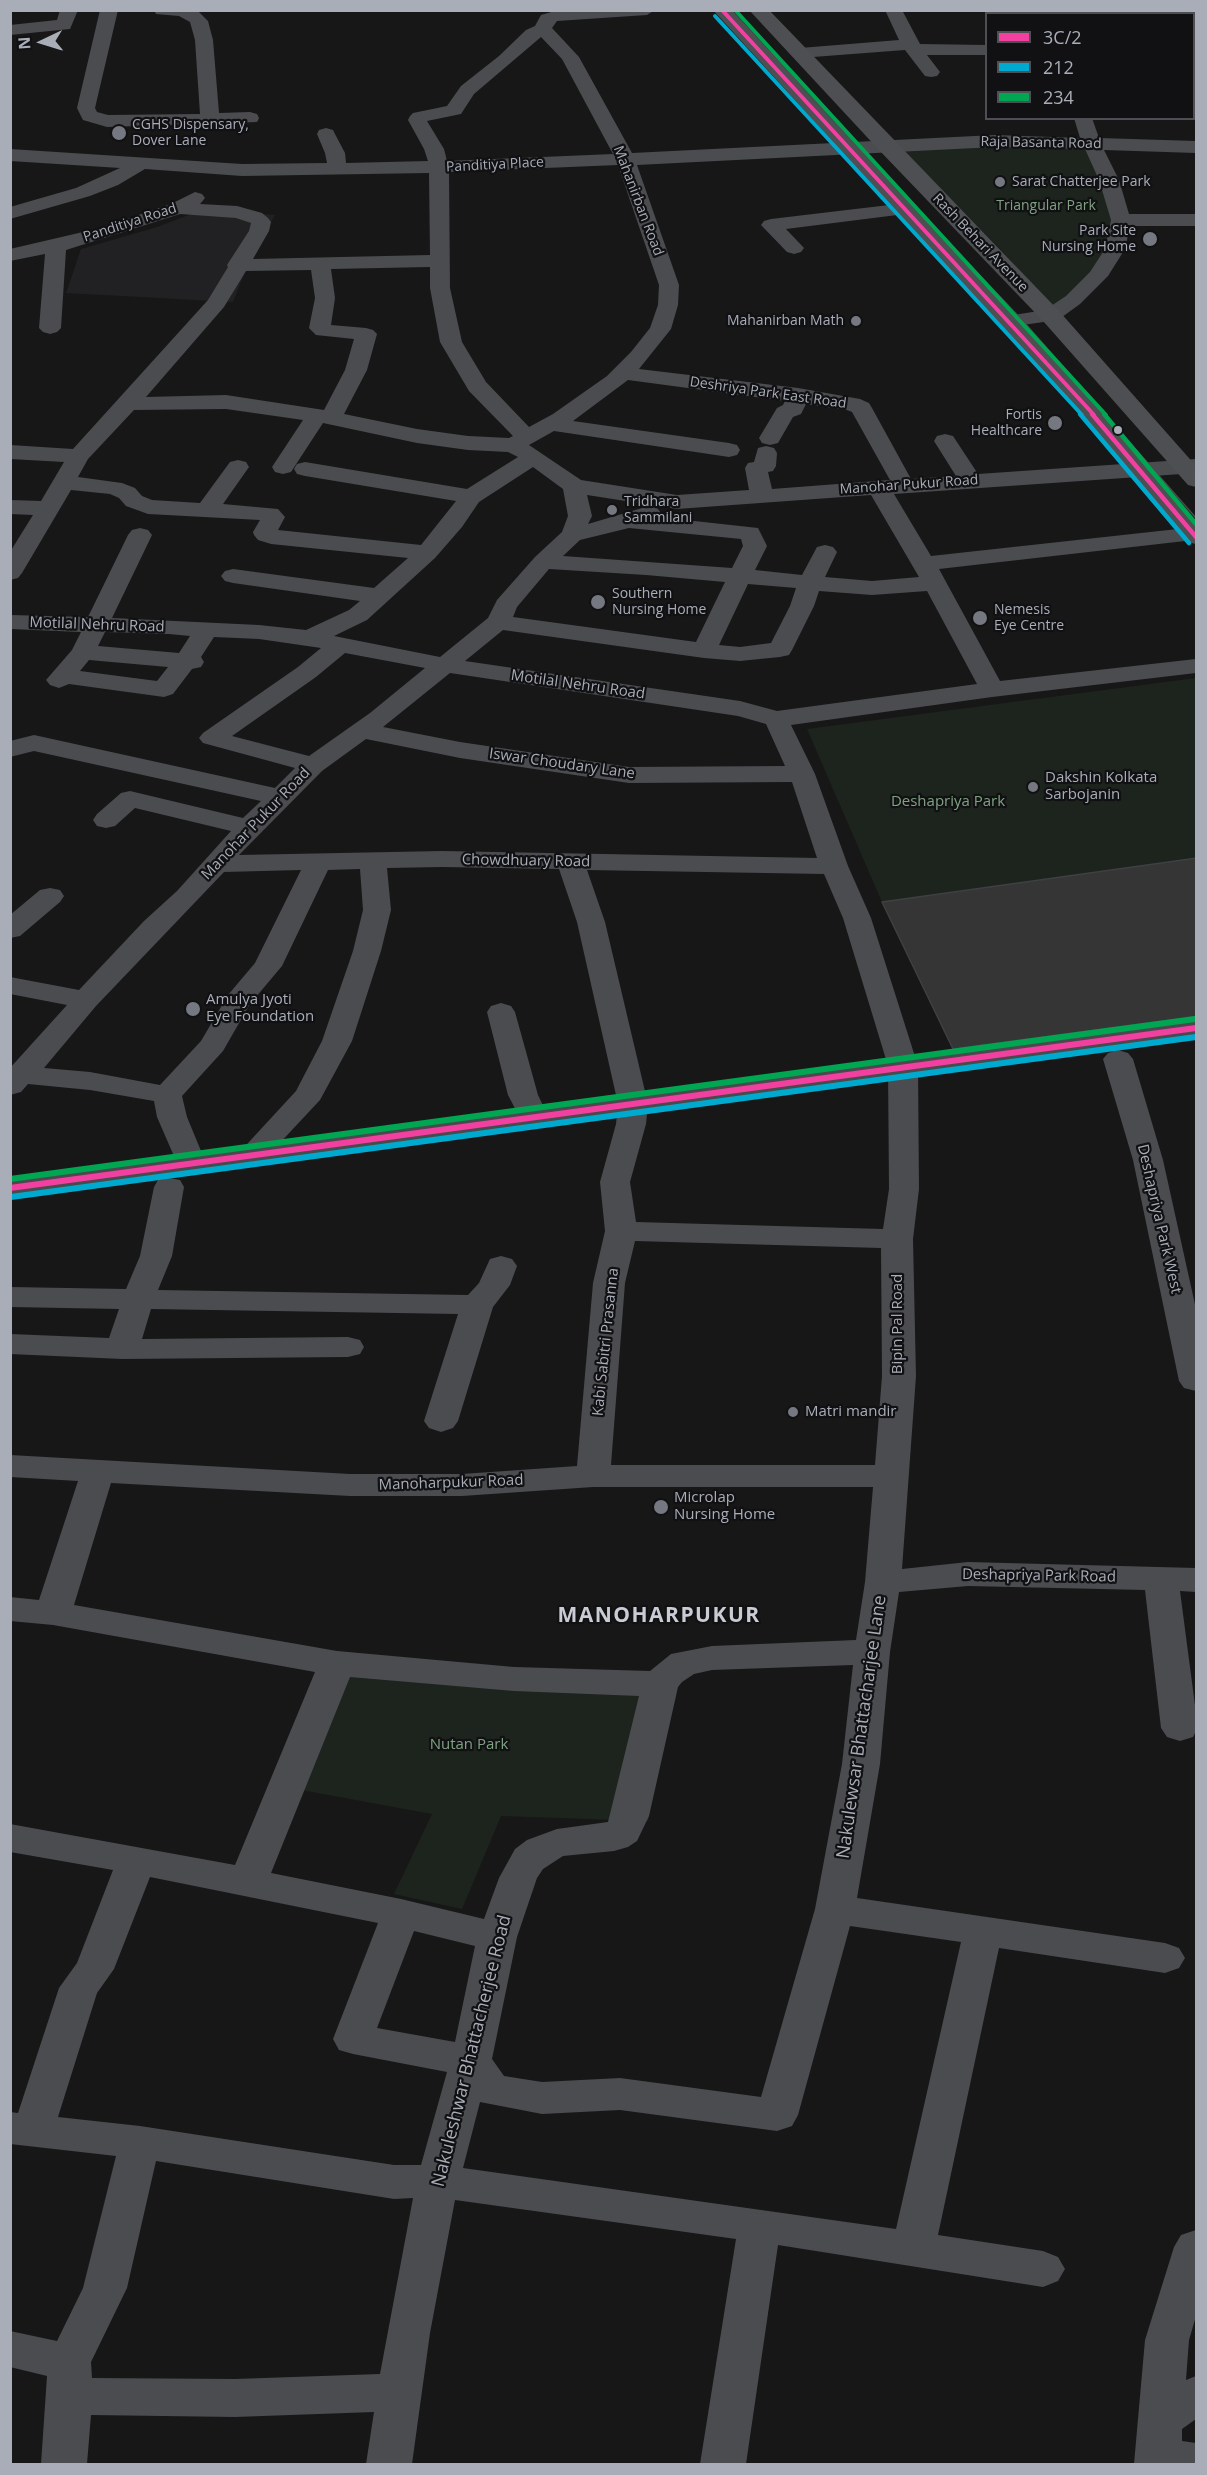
<!DOCTYPE html>
<html>
<head>
<meta charset="utf-8">
<style>
  body { margin:0 }
  #map { position:relative; width:1207px; height:2475px; overflow:hidden; background:#171717; font-family:"Open Sans",sans-serif }
  canvas { display:block }
  .frame { position:absolute; inset:0; border:12px solid #a8adb8; pointer-events:none }
  .legend { position:absolute; left:985px; top:12px; width:210px; height:108px; box-sizing:border-box; background:#111113; border:2px solid #4d4f55; margin:0; padding:8px 10px; list-style:none; font-size:18px; color:#a8adb8 }
  .legend li { display:flex; align-items:center; gap:12px; height:30px }
  .legend b { width:30px; border:2px solid #4d4f55 }
  .north { position:absolute; left:12px; top:12px; width:60px; height:60px; -webkit-text-stroke:4px #111113; paint-order:stroke; rotate:266deg; font-size:16px; font-weight:700; line-height:24px; text-align:center; color:#a8adb8 }
  .north::after { content:''; display:block; margin:auto; width:21px; height:27px; background:#a8adb8; clip-path:polygon(50% 0,100% 100%,50% 72%,0 100%) }
</style>
</head>
<body>
<div id="map">
<canvas width="1207" height="2475"></canvas>
<div class="frame"></div>
<ul class="legend">
<li><b style="height:8px;background:#f240a1"></b>3C/2</li>
<li><b style="height:8px;background:#00a9ce"></b>212</li>
<li><b style="height:8px;background:#00a651"></b>234</li>
</ul>
<div class="north">N</div>
</div>
<script>
const ctx = document.querySelector('canvas').getContext('2d');
ctx.lineJoin = 'round';
function paint(path, color) {
  ctx.fillStyle = color;
  ctx.fill(path, 'evenodd');
}
function toPath(rows) {
  const path = new Path2D();
  for (const r of rows) {
    path.moveTo(r[0], r[1]);
    for (let i = 2; i < r.length; i += 2) path.lineTo(r[i], r[i + 1]);
  }
  return path;
}
function stroke(path, color, width, dash) {
  ctx.strokeStyle = color;
  ctx.lineWidth = width;
  ctx.lineCap = dash ? 'butt' : 'round';
  ctx.setLineDash(dash || []);
  ctx.stroke(path);
}
function label(font, color, halo, rows, align = 'center') {
  ctx.font = font + ' "Open Sans",sans-serif';
  ctx.lineWidth = 4.5;
  ctx.setLineDash([]);
  ctx.textBaseline = 'middle';
  ctx.strokeStyle = halo;
  ctx.fillStyle = color;
  for (const [text, x, y, turn = 0] of rows) {
    ctx.save();
    ctx.translate(x, y);
    ctx.rotate((+turn || 0) * Math.PI / 180);
    ctx.textAlign = isNaN(turn) ? turn : align;
    if (halo) ctx.strokeText(text, 0, 0);
    ctx.fillText(text, 0, 0);
    ctx.restore();
  }
}
paint(toPath([
  [204,209,275,215,246,269,233,302,66,293,81,249,157,227]
]), '#212123');
paint(toPath([
  [896,143,1086,144,1115,220,1111,247,1093,275,1053,308,1004,253],
  [1196,678,1196,858,882,902,807,729],
  [329,1665,669,1683,648,1821,501,1816,462,1909,394,1894,432,1814,296,1789]
]), '#1d241e');
const building = toPath([
  [1197,858,1197,1016,1185,1018,953,1049,882,902,1197,858]
]);
paint(building, '#353536');
stroke(building, '#3f4043', 1.5);
paint(toPath([
  [60,10,78,10,70,29,10,35,10,25,57,20,60,10],
  [100,10,118,10,95,108,97,112,108,115,200,114,195,40,190,22,179,16,156,14,154,10,197,10,208,21,213,40,219,113,250,112,257,114,259,118,257,122,107,127,83,120,77,108,100,10],
  [558,10,655,10,647,15,557,21,552,28,579,57,632,153,995,135,1080,138,1074,118,1092,118,1099,138,1196,141,1196,153,1104,150,1119,180,1129,214,1196,214,1196,226,1130,226,1125,249,1108,276,1080,304,1058,320,1008,327,1001,325,998,321,1001,317,1045,310,1066,296,1090,272,1105,249,1111,220,1099,180,1085,149,995,147,637,165,679,285,678,305,671,329,639,369,798,388,860,399,869,403,872,408,911,479,956,476,934,441,937,436,945,434,953,436,978,474,1196,459,1196,473,894,494,931,556,1196,527,1196,539,1194,540,939,569,1000,681,1196,659,1196,673,992,697,791,725,815,774,848,866,871,918,918,1066,919,1189,913,1239,916,1376,902,1569,968,1562,1196,1568,1196,1592,1180,1591,1196,1713,1196,1731,1193,1737,1180,1741,1167,1737,1161,1728,1145,1590,968,1586,899,1592,890,1652,880,1764,857,1898,1165,1943,1179,1948,1185,1958,1179,1968,1165,1973,999,1948,938,2235,1043,2251,1058,2257,1065,2269,1058,2281,1043,2287,778,2245,746,2464,700,2464,736,2239,455,2200,430,2333,412,2464,366,2464,374,2412,235,2417,91,2415,87,2464,41,2464,47,2376,10,2367,10,2331,57,2341,83,2288,116,2156,10,2144,10,2112,18,2113,59,1988,77,1963,113,1870,10,1852,10,1824,235,1865,315,1672,53,1625,10,1621,10,1597,39,1600,78,1481,10,1477,10,1455,350,1474,462,1474,577,1466,593,1283,605,1231,600,1182,616,1124,618,1104,577,922,559,869,442,867,387,868,391,910,381,951,352,1041,320,1100,263,1161,252,1164,241,1161,237,1155,296,1091,322,1041,353,951,363,910,360,869,328,870,282,966,250,1004,223,1051,182,1096,187,1117,206,1163,202,1170,191,1172,180,1170,157,1117,154,1101,90,1090,28,1084,21,1092,10,1095,10,1068,67,1005,10,994,10,977,79,990,144,921,177,891,231,831,135,808,115,826,106,828,97,826,93,820,97,814,121,793,130,791,243,818,261,801,34,751,10,757,10,741,34,735,275,788,295,768,203,743,199,738,203,733,298,667,321,648,259,639,214,637,201,657,204,662,201,667,192,669,173,694,164,697,69,684,59,688,50,685,46,680,72,650,81,632,10,629,10,615,88,617,128,535,132,530,140,528,148,530,152,535,112,618,259,625,306,630,349,610,360,601,233,583,225,581,221,576,225,571,233,569,374,588,408,558,271,544,258,540,254,535,253,532,260,520,148,514,126,506,119,498,110,494,71,490,22,573,18,578,10,580,10,552,33,515,10,514,10,500,41,501,64,462,10,459,10,445,73,449,208,300,228,267,227,265,249,231,251,223,236,218,180,214,66,250,61,328,57,332,50,334,43,332,39,328,45,254,10,261,10,249,100,228,171,204,195,192,202,194,205,198,200,204,237,206,262,213,268,218,271,222,269,231,253,259,430,255,429,173,242,176,145,169,118,185,90,196,10,219,10,207,76,188,120,168,10,161,10,149,242,164,327,163,325,153,317,134,319,130,326,128,333,130,335,134,345,153,346,163,428,161,424,149,408,120,410,116,413,113,447,106,461,86,499,56,526,30,535,26,541,15,558,10],
  [541,37,562,59,613,154,447,161,444,149,427,121,461,114,474,94,541,37],
  [618,165,659,285,658,305,650,328,631,352,607,376,553,414,529,427,486,382,462,342,450,288,449,172,618,165],
  [430,267,430,288,440,342,469,391,513,436,509,438,468,436,417,429,344,414,367,370,377,334,373,330,366,328,331,325,335,298,331,269,430,267],
  [311,270,315,298,309,328,316,335,354,339,345,370,324,410,226,395,146,397,224,307,246,271,311,270],
  [628,380,785,401,783,405,777,408,759,438,762,443,770,445,778,443,793,417,801,414,806,404,847,410,852,412,890,480,772,489,768,472,773,471,776,466,777,453,774,448,766,446,758,448,754,462,748,463,745,468,749,490,677,495,581,480,529,445,554,431,729,457,737,455,740,450,737,445,729,443,573,421,628,380],
  [226,409,303,420,272,467,275,472,283,474,291,472,323,423,417,443,468,450,508,452,518,457,467,489,305,462,297,464,294,469,297,474,305,476,456,501,421,545,278,530,285,517,278,509,223,504,249,467,246,462,238,460,230,462,200,503,152,500,142,496,135,488,122,483,78,477,88,459,134,410,226,409],
  [533,467,563,489,568,516,562,532,535,557,497,600,488,618,440,657,334,636,367,620,435,558,462,527,479,502,533,467],
  [587,495,677,509,871,495,919,577,872,581,825,577,837,552,833,547,825,545,817,547,802,575,755,570,767,546,758,528,658,517,661,513,657,508,649,506,588,524,592,516,587,495],
  [629,528,741,539,743,546,732,568,563,556,580,540,629,528],
  [549,569,646,575,725,582,696,642,513,617,517,607,549,569],
  [748,584,796,588,790,606,771,643,740,647,719,645,748,584],
  [819,591,872,595,927,591,977,684,777,711,740,701,465,661,503,630,704,658,740,661,780,657,789,655,792,650,814,606,819,591],
  [105,632,169,634,190,636,179,653,98,646,105,632],
  [345,653,425,668,370,713,309,756,232,736,316,677,345,653],
  [89,660,168,667,157,681,80,671,89,660],
  [450,673,738,716,766,724,785,766,629,767,460,742,383,727,450,673],
  [366,739,460,758,629,783,792,782,817,858,442,851,239,855,322,771,366,739],
  [301,870,255,963,228,995,201,1041,160,1085,90,1072,44,1068,96,1006,224,872,301,870],
  [587,870,824,874,843,918,888,1066,889,1189,883,1229,636,1222,630,1182,646,1124,648,1104,605,922,587,870],
  [635,1241,881,1248,882,1376,875,1465,611,1465,625,1283,635,1241],
  [111,1483,350,1496,462,1496,593,1487,873,1487,865,1582,856,1640,712,1646,671,1654,650,1671,514,1667,337,1651,74,1605,111,1483],
  [853,1665,842,1764,815,1909,761,2097,620,2078,542,2082,504,2076,492,2059,517,1937,537,1878,543,1869,563,1856,614,1851,628,1847,637,1841,649,1816,678,1687,682,1682,694,1674,712,1670,853,1665],
  [350,1677,514,1691,639,1696,608,1822,557,1829,527,1840,515,1849,499,1878,484,1919,401,1899,271,1873,350,1677],
  [150,1877,378,1923,333,2039,339,2050,353,2054,447,2072,421,2165,394,2165,140,2126,58,2117,97,1993,114,1969,150,1877],
  [850,1926,961,1942,896,2229,463,2168,480,2102,542,2114,620,2110,777,2131,792,2126,798,2115,850,1926],
  [414,1931,475,1946,455,2042,377,2028,414,1931],
  [156,2161,394,2199,413,2198,380,2374,235,2379,92,2378,91,2362,127,2288,156,2161],
  [885,10,902,10,920,44,986,45,986,55,927,55,940,72,937,76,931,77,925,76,905,50,800,58,794,57,791,53,794,49,800,48,899,40,885,10],
  [1006,10,1024,10,1025,14,1007,14,1006,10],
  [1070,10,1088,10,1088,14,1070,14,1070,10],
  [1196,85,1196,96,1194,97,1194,86,1196,85],
  [906,203,913,205,916,209,913,213,786,229,804,248,801,252,794,254,787,252,761,225,764,221,771,219,906,203],
  [50,888,60,890,64,896,60,902,20,936,10,938,10,915,40,890,50,888],
  [501,1003,511,1006,515,1012,538,1095,548,1116,544,1122,533,1125,522,1122,508,1095,487,1012,491,1006,501,1003],
  [1118,1050,1128,1053,1133,1059,1163,1160,1196,1309,1196,1391,1184,1388,1179,1381,1133,1160,1103,1059,1108,1053,1118,1050],
  [169,1178,180,1180,184,1187,172,1256,158,1290,468,1295,479,1283,490,1259,501,1256,512,1259,517,1266,510,1285,493,1307,458,1421,453,1428,441,1432,429,1428,424,1421,458,1314,151,1309,142,1339,348,1337,360,1340,364,1347,360,1354,348,1357,122,1359,10,1354,10,1334,109,1338,119,1309,10,1307,10,1287,126,1289,140,1256,154,1187,158,1180,169,1178],
  [1196,2230,1196,2316,1189,2340,1186,2380,1196,2376,1196,2419,1182,2429,1182,2441,1196,2443,1196,2464,1134,2464,1145,2340,1174,2247,1181,2235,1196,2230]
]), '#4b4c50');
paint(toPath([
  [1196,1019,1196,1037,10,1198,10,1178,1196,1019]
]), '#4a4a4e');
paint(toPath([
  [713,10,732,10,1094,401,1196,522,1196,544,1187,542,1078,411,713,10],
  [749,10,769,10,1059,311,1196,466,1196,487,1188,485,1043,321,879,150,749,10]
]), '#4d4f52');
stroke(toPath([
  [736,10,809,95,1023,321,1196,518]
]), '#4b4c4f', 1.5);
stroke(toPath([
  [722,10,1094,415]
]), '#f240a1', 4);
stroke(toPath([
  [1092,414,1196,537]
]), '#f240a1', 4.5);
stroke(toPath([
  [10,1188,1196,1028]
]), '#f240a1', 6);
stroke(toPath([
  [715,16,1082,415]
]), '#00a9ce', 4);
stroke(toPath([
  [1080,414,1189,543]
]), '#00a9ce', 4.5);
stroke(toPath([
  [11,1197,1196,1037]
]), '#00a9ce', 6);
stroke(toPath([
  [735,10,1106,415]
]), '#00a651', 4);
stroke(toPath([
  [1104,414,1196,524]
]), '#00a651', 4.5);
stroke(toPath([
  [10,1179,1195,1019]
]), '#00a651', 6);
for (const [x, y, r, color] of [
  [119,133,8,"#757880"],
  [1000,182,6,"#757880"],
  [1150,239,8,"#757880"],
  [856,321,6,"#757880"],
  [1055,423,8,"#757880"],
  [1118,430,5,"#a8adb8"],
  [612,510,6,"#757880"],
  [598,602,8,"#757880"],
  [980,618,8,"#757880"],
  [1033,787,6,"#757880"],
  [193,1009,8,"#757880"],
  [793,1412,6,"#757880"],
  [661,1507,8,"#757880"]
]) {
  const dot = new Path2D();
  dot.arc(x, y, r, 0, 2 * Math.PI);
  ctx.fillStyle = color;
  ctx.fill(dot);
  stroke(dot, '#111113', 2);
}
label('14px', '#a8adb8', '#111113', [
  ["CGHS Dispensary,",132,125],
  ["Dover Lane",132,141],
  ["Sarat Chatterjee Park",1012,182],
  ["Park Site",1136,231,"right"],
  ["Nursing Home",1136,247,"right"],
  ["Mahanirban Math",844,321,"right"],
  ["Fortis",1042,415,"right"],
  ["Healthcare",1042,431,"right"],
  ["Tridhara",624,502],
  ["Sammilani",624,518],
  ["Southern",612,594],
  ["Nursing Home",612,610],
  ["Nemesis",994,610],
  ["Eye Centre",994,626]
], 'left');
label('14px', '#a8adb8', '#111113', [
  ["Raja Basanta Road",1041,143,1],
  ["Panditiya Place",495,165,-3],
  ["Mahanirban Road",638,201,69],
  ["Panditiya Road",130,223,-18],
  ["Rash Behari Avenue",980,243,46],
  ["Deshriya Park East Road",768,393,8],
  ["Manohar Pukur Road",909,485,-4]
]);
label('14px', '#7fa381', '#111113', [
  ["Triangular Park",1046,206]
]);
label('15px', '#a8adb8', '#111113', [
  ["Motilal Nehru Road",97,625,2],
  ["Motilal Nehru Road",578,685,8],
  ["Iswar Choudary Lane",562,764,8],
  ["Manohar Pukur Road",256,824,-46],
  ["Chowdhuary Road",526,861,1],
  ["Deshapriya Park West",1159,1219,77],
  ["Bipin Pal Road",898,1324,-90],
  ["Kabi Sabitri Prasanna",606,1342,-84],
  ["Manoharpukur Road",451,1483,-2],
  ["Deshapriya Park Road",1039,1576,1]
]);
label('15px', '#a8adb8', '#111113', [
  ["Dakshin Kolkata",1045,778],
  ["Sarbojanin",1045,795],
  ["Amulya Jyoti",206,1000],
  ["Eye Foundation",206,1017],
  ["Matri mandir",805,1412],
  ["Microlap",674,1498],
  ["Nursing Home",674,1515]
], 'left');
label('15px', '#7fa381', '#111113', [
  ["Deshapriya Park",948,802],
  ["Nutan Park",469,1745]
]);
label('18px', '#a8adb8', '#111113', [
  ["Nakulewsar Bhattacharjee Lane",862,1727,-82],
  ["Nakuleshwar Bhattacherjee Road",472,2051,-76]
]);
ctx.letterSpacing = '1.5px';
label('bold 21px', '#c9ccd4', '#111113', [
  ["MANOHARPUKUR",659,1616]
]);
ctx.letterSpacing = '0px';
</script>
</body>
</html>
